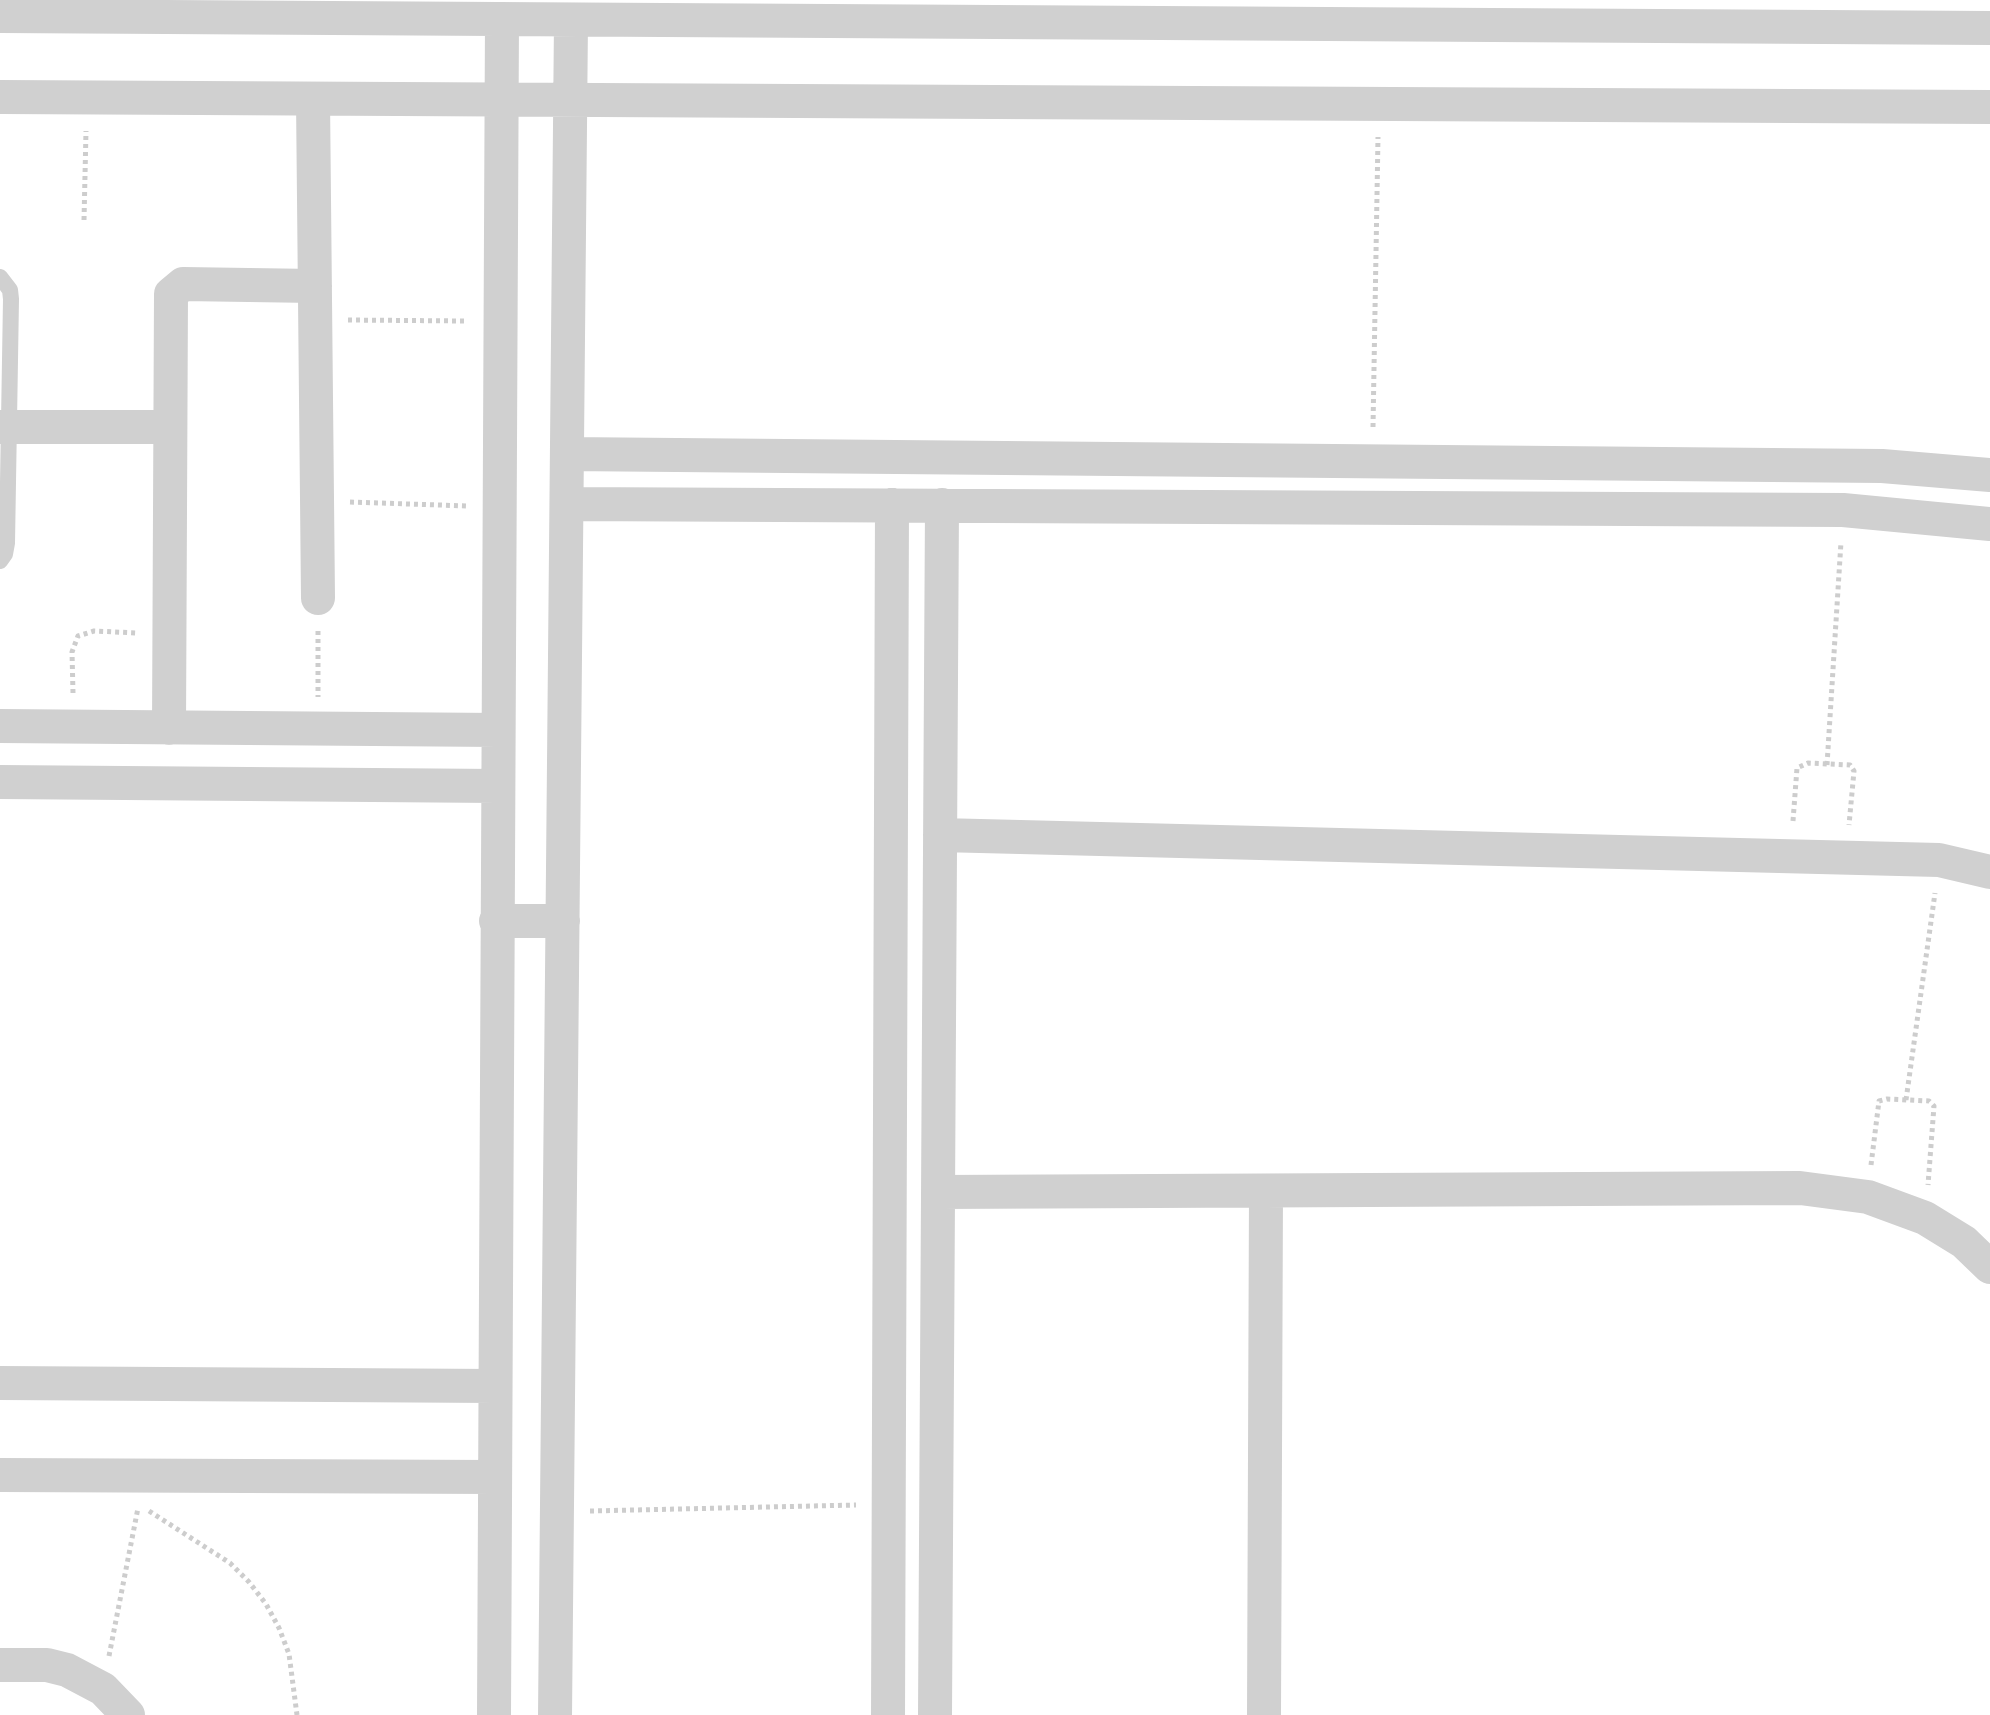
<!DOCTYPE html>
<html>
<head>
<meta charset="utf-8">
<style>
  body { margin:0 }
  canvas { display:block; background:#fff }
</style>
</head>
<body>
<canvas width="1990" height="1715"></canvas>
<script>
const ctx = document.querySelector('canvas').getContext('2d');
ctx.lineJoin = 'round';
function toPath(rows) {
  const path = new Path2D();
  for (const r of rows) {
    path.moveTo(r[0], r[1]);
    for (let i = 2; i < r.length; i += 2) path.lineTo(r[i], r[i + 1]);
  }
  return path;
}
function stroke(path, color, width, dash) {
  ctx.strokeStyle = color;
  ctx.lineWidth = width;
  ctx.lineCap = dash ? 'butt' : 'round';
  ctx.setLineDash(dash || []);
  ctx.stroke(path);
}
stroke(toPath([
  [84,220,86,131],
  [348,320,466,321],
  [1373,427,1378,137],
  [350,502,468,506],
  [318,631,318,697],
  [73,693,72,652,78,636,94,631,137,633],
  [1827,765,1841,542],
  [1793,821,1797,768,1808,763,1850,765,1854,771,1849,825],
  [1906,1100,1935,893],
  [1871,1165,1879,1101,1887,1099,1929,1101,1934,1106,1928,1185],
  [149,1511,230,1563,249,1582,266,1604,279,1628,289,1654,297,1715],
  [590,1511,856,1505],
  [109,1656,138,1508]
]), '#cdcdcd', 5, [4, 4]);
stroke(toPath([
  [0,277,10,290,11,299,7,543,5,554,0,561]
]), '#d0d0d0', 16);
stroke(toPath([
  [0,16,1990,28],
  [0,97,1990,107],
  [313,99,318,598],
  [0,427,170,427],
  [567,454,1882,466,1990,475],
  [567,504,1843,510,1990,524],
  [0,726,498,730],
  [169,728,171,294,183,284,315,286],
  [0,782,497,786],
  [940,835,1939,860,1990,872],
  [496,921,563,921],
  [939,1192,1800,1188,1868,1197,1925,1218,1964,1242,1990,1267],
  [0,1383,495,1386],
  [0,1475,495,1477],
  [0,1665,47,1665,67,1670,103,1689,128,1715],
  [494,1715,502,19],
  [555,1715,571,20],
  [888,1715,892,505],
  [935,1715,942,505],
  [1264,1715,1266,1191]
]), '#d0d0d0', 34);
</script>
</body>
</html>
